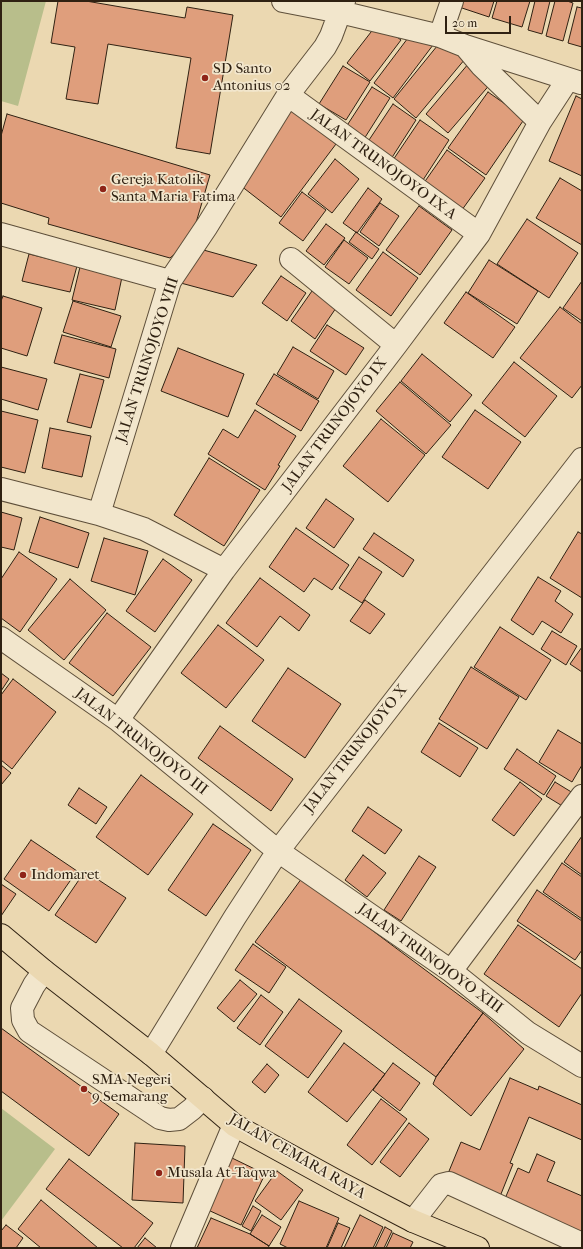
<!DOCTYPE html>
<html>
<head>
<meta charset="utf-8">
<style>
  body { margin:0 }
  #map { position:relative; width:583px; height:1249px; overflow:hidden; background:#ebd8b1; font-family:"IM FELL French Canon",serif }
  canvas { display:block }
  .frame { position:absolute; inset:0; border:2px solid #2f2112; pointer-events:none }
  .scale { position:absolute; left:445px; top:16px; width:66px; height:18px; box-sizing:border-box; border:2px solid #2f2112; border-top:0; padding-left:5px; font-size:12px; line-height:14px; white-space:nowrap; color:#2f2112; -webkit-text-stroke:3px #f2e6cc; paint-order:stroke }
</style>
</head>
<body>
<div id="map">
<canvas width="583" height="1249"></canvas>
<div class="frame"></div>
<div class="scale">20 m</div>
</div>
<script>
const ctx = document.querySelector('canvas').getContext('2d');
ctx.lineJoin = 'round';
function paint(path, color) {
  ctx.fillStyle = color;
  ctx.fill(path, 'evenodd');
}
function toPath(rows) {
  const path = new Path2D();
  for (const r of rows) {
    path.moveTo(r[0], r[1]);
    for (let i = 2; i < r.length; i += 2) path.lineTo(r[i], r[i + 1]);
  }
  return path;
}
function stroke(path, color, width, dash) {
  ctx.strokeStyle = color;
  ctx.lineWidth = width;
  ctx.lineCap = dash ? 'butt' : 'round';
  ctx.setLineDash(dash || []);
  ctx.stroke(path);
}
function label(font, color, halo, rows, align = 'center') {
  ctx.font = font + ' "IM FELL French Canon",serif';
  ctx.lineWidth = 3.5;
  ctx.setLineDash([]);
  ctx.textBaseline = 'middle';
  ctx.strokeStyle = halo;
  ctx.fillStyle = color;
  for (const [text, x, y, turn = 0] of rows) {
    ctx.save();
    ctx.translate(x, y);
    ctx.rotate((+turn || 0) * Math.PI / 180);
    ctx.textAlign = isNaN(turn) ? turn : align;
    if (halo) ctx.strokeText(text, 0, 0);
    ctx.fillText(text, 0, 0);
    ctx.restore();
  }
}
paint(toPath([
  [1,1,46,1,18,106,1,101],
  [1,1108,55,1149,1,1221]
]), '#b8be8b');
const building = toPath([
  [58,1,86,1,185,18,187,7,233,15,210,154,176,148,191,58,108,44,98,104,66,99,75,47,51,43,58,1],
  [458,1,494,1,489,17,456,6,458,1],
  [497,1,530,1,522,27,492,18,497,1],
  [535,1,550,1,542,34,528,30,535,1],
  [555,1,567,1,573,3,563,41,546,36,555,1],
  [577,7,582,8,582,47,568,43,577,7],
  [378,23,401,40,370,81,347,63,378,23],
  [414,30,433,45,393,98,374,83,414,30],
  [442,40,465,59,416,118,394,99,442,40],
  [469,63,492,82,448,133,426,114,469,63],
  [343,66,370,82,346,120,319,104,343,66],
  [372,87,390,98,364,139,346,127,372,87],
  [488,92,525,118,486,175,448,148,488,92],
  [576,96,582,99,582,176,549,161,576,96],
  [393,104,416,120,391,159,367,143,393,104],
  [291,109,336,144,281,217,236,182,291,109],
  [7,114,210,175,191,240,170,258,48,224,49,218,1,203,1,136,7,114],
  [420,120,449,140,423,180,393,160,420,120],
  [447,150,485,178,459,214,421,187,447,150],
  [335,159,359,179,332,213,308,194,335,159],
  [560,178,582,191,582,245,536,218,560,178],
  [368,188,382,199,357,233,343,223,368,188],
  [302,192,326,210,303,241,279,223,302,192],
  [380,203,399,216,379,246,360,232,380,203],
  [419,206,452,230,420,275,386,250,419,206],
  [527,219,578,253,549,298,497,264,527,219],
  [326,224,345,238,324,265,306,251,326,224],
  [356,232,379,249,372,259,349,242,356,232],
  [344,240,368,258,349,284,325,267,344,240],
  [200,249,257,265,233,297,177,282,200,249],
  [383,252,418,278,391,316,356,290,383,252],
  [29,254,77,266,70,292,22,281,29,254],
  [489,260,538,291,517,324,468,293,489,260],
  [80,267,122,277,115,310,72,300,80,267],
  [281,276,306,293,287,321,262,303,281,276],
  [582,281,582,321,563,308,582,281],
  [312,291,336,308,315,339,291,321,312,291],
  [466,292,515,327,493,358,444,323,466,292],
  [3,296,42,308,27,356,1,348,1,301,3,296],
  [73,301,121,316,111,347,63,332,73,301],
  [560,307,582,324,582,385,572,398,520,358,560,307],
  [327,325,364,348,346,375,310,351,327,325],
  [62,335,116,349,109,378,54,363,62,335],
  [293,347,334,371,318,399,277,374,293,347],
  [178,348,244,374,228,417,161,391,178,348],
  [422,354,472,395,450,422,401,381,422,354],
  [514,362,557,396,525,437,482,403,514,362],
  [1,367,47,379,38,410,1,399,1,367],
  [80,374,104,380,91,428,67,422,80,374],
  [274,374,319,401,301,431,256,404,274,374],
  [400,382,451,425,426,454,376,411,400,382],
  [255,410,296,436,278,465,280,466,265,490,208,454,223,429,238,438,255,410],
  [475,410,521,442,488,489,442,457,475,410],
  [1,411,38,420,25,473,1,467,1,411],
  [381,419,425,455,388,502,343,466,381,419],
  [50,428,91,436,82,477,42,468,50,428],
  [209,458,260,490,224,546,174,515,209,458],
  [326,499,354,519,334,548,306,528,326,499],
  [1,512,22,518,14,550,1,547,1,512],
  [40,517,89,533,78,568,29,552,40,517],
  [296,528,349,565,332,590,314,578,304,592,269,567,296,528],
  [578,532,582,534,582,598,550,578,578,532],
  [374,533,414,560,403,577,363,549,374,533],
  [104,538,148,551,135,595,91,581,104,538],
  [19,552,57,579,20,632,1,618,1,579,19,552],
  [359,557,382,572,362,603,339,588,359,557],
  [163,559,192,580,155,632,126,611,163,559],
  [538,577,561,591,555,601,573,614,561,633,542,621,533,635,511,620,538,577],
  [260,578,310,615,299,631,280,616,257,647,226,623,260,578],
  [70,579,106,610,64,660,28,630,70,579],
  [365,600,385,614,370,634,350,621,365,600],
  [107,613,151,647,113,696,69,663,107,613],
  [218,625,264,660,226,708,181,673,218,625],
  [500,627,551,660,526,700,474,667,500,627],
  [552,631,577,646,566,665,541,649,552,631],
  [582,647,582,672,570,664,582,647],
  [471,667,519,697,487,749,439,719,471,667],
  [288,668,341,704,305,758,252,721,288,668],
  [1,673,9,679,1,691,1,673],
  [13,679,56,712,12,769,1,760,1,695,13,679],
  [439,723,478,748,460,777,421,752,439,723],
  [220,726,293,779,271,811,198,758,220,726],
  [558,730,582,744,582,765,572,782,539,762,558,730],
  [517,749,556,776,544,795,504,769,517,749],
  [1,765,11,773,1,785,1,765],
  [141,775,193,814,148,875,96,837,141,775],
  [520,782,542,799,514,836,492,820,520,782],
  [555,782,573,793,564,807,546,796,555,782],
  [79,788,107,807,96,824,68,805,79,788],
  [368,807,402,830,385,854,352,831,368,807],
  [213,824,251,850,206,916,168,890,213,824],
  [582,836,582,875,564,862,582,836],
  [31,840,77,871,49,911,4,879,31,840],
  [363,855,386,873,367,897,345,880,363,855],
  [419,856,436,867,401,921,384,910,419,856],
  [562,863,582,877,582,919,543,892,562,863],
  [85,871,126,898,96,943,55,915,85,871],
  [302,878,483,1013,436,1077,255,942,302,878],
  [1,884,16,894,1,916,1,884],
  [537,890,582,921,582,950,575,960,517,921,537,890],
  [518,925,582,969,582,993,559,1027,484,974,518,925],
  [253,944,286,967,269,993,235,970,253,944],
  [240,980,257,994,234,1022,217,1008,240,980],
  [261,995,283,1012,260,1045,237,1028,261,995],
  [299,999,342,1031,308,1078,265,1046,299,999],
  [483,1013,524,1049,471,1116,433,1084,436,1077,483,1013],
  [1,1028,119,1114,89,1156,1,1091,1,1028],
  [344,1043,385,1074,347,1122,308,1092,344,1043],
  [393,1063,420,1083,400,1111,373,1090,393,1063],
  [267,1064,279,1075,265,1093,252,1082,267,1064],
  [510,1078,538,1090,539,1086,582,1105,582,1140,529,1117,510,1163,513,1164,499,1199,447,1176,461,1142,480,1150,510,1078],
  [381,1099,407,1119,372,1165,347,1145,381,1099],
  [409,1123,429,1139,400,1177,380,1162,409,1123],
  [135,1143,185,1146,183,1203,132,1200,135,1143],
  [537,1154,555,1162,547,1181,582,1196,582,1236,504,1201,518,1168,529,1173,537,1154],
  [232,1158,265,1174,241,1225,208,1210,232,1158],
  [69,1159,153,1223,134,1248,123,1248,46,1189,69,1159],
  [277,1171,303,1190,281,1220,255,1201,277,1171],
  [41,1200,98,1248,41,1248,18,1229,41,1200],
  [299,1201,339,1218,326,1248,288,1248,280,1244,299,1201],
  [253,1206,261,1211,251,1231,242,1226,253,1206],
  [262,1215,281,1227,269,1246,250,1234,262,1215],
  [360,1215,383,1227,373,1248,344,1248,360,1215],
  [211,1218,250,1234,269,1246,268,1248,197,1248,211,1218],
  [338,1223,350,1228,341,1248,327,1248,338,1223],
  [6,1225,23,1238,16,1248,1,1248,1,1231,6,1225],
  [385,1227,392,1231,384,1248,375,1248,385,1227],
  [393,1233,413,1242,410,1248,386,1248,393,1233],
  [145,1238,157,1248,137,1248,145,1238]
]);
paint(building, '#df9e7c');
stroke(building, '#2f2112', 1);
const minor = toPath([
  [283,1,340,12,440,36,465,46,581,83],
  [440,36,452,1],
  [465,46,481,65,540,122],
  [288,95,479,234],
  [1,234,170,281],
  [291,259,396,345],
  [1,489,99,514,144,529,224,570],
  [99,514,170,281,207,226,288,95,325,47,331,36,344,1],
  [1,638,118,720,278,851,451,971,528,1033,582,1066],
  [118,720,224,570,396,345,479,234,540,122,568,79],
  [44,971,34,985,22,1008,23,1020,29,1031,160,1118,169,1120,179,1119,192,1109,203,1098],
  [451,971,582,796],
  [151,1054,235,917,278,851,582,459],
  [413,1221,441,1185,449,1183,582,1244],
  [182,1248,234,1125]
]);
const major = toPath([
  [1,935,44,971,151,1054,234,1125,340,1183,413,1221,478,1248]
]);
stroke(minor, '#5e4f3a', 24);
stroke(major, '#2f2112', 24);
stroke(minor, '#f2e6cc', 22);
stroke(major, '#ebd8b1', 22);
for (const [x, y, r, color] of [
  [205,78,4,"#8f2418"],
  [103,189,4,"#8f2418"],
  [23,875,4,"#8f2418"],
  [84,1089,4,"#8f2418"],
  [159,1173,4,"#8f2418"]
]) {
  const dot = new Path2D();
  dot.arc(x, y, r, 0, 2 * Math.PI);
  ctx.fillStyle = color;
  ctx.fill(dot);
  stroke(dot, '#f2e6cc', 1.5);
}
label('15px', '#2f2112', '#f2e6cc', [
  ["SD Santo",213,69],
  ["Antonius 02",213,86],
  ["Gereja Katolik",111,180],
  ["Santa Maria Fatima",111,197],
  ["Indomaret",31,875],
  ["SMA Negeri",92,1080],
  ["9 Semarang",92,1097],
  ["Musala At-Taqwa",167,1173]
], 'left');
label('15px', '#2f2112', '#f2e6cc', [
  ["JALAN TRUNOJOYO IX A",383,165,36],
  ["JALAN TRUNOJOYO VIII",148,360,-72],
  ["JALAN TRUNOJOYO IX",335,425,-53],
  ["JALAN TRUNOJOYO III",141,742,38],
  ["JALAN TRUNOJOYO X",356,749,-52],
  ["JALAN TRUNOJOYO XIII",430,959,36],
  ["JALAN CEMARA RAYA",297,1157,30]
]);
</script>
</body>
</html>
